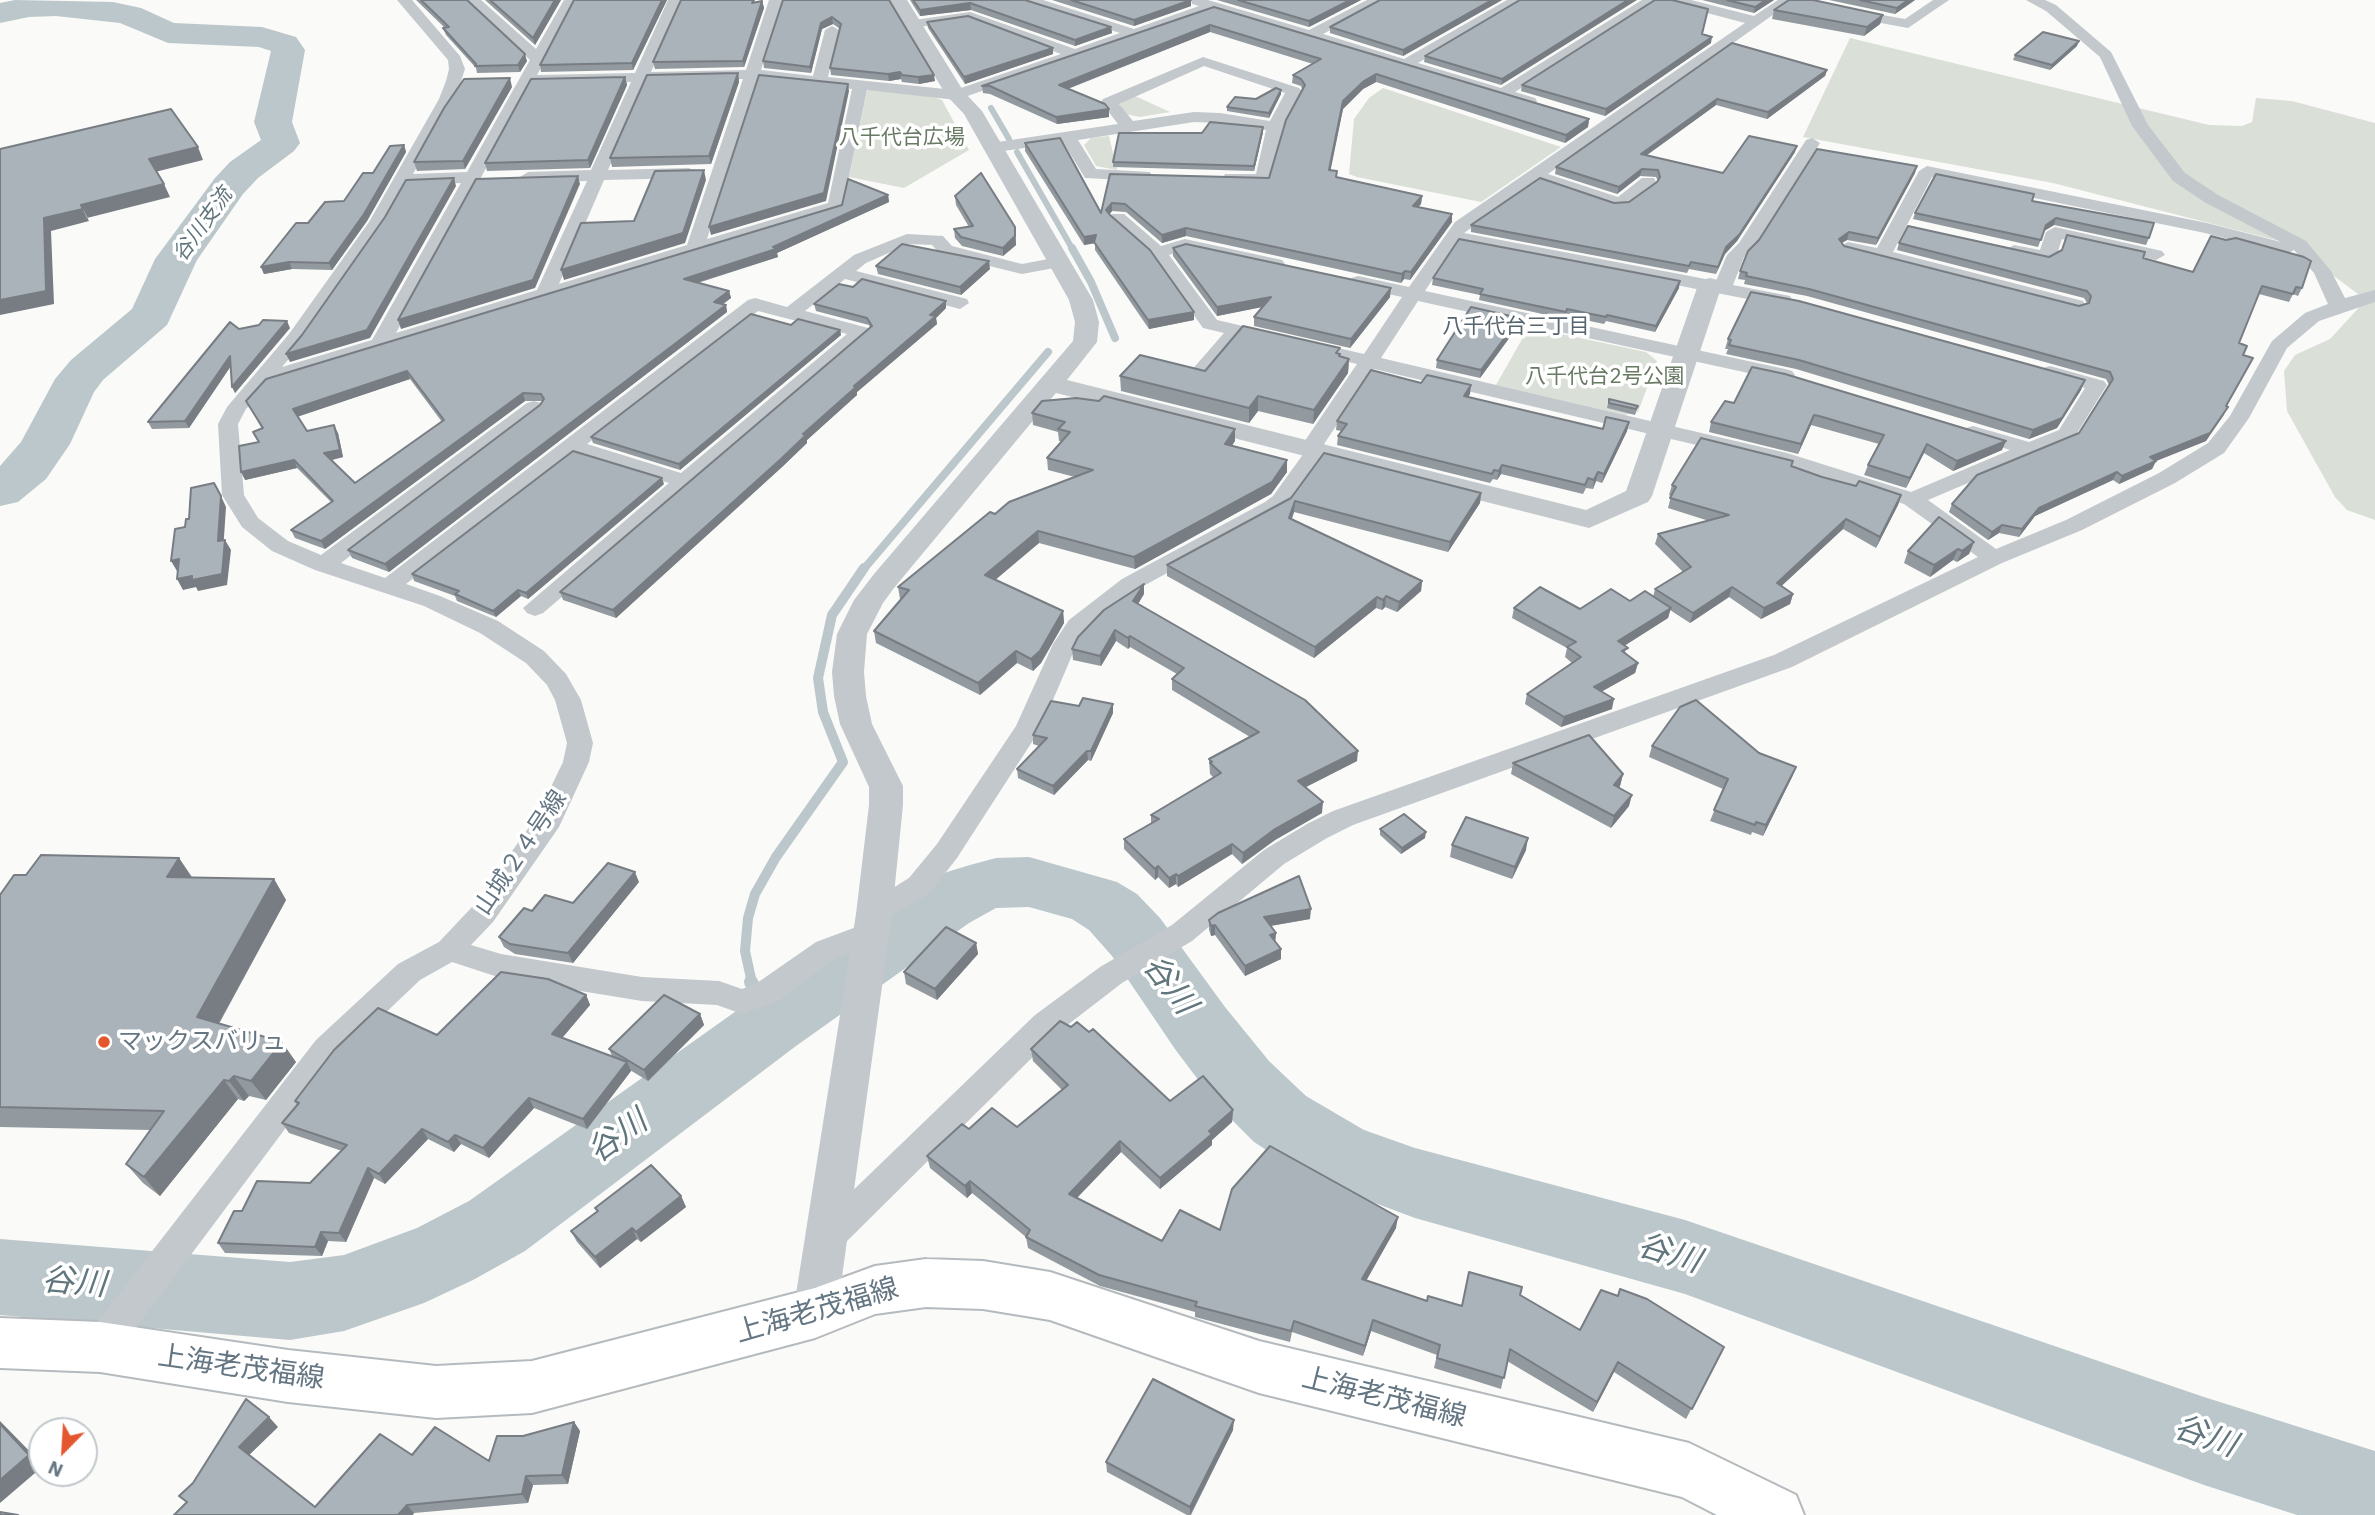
<!DOCTYPE html>
<html>
<head>
<meta charset="utf-8">
<style>
  body { margin:0 }
  #map { position:relative; width:2375px; height:1515px; overflow:hidden; background:#fafaf8; font-family:"IBM Plex Sans",sans-serif }
  canvas { display:block }
  .north { position:absolute; left:28px; top:1417px; width:70px; height:70px; box-sizing:border-box; background:#fff; border:2px solid #c1c8cd; border-radius:50%; rotate:204deg; font-size:19px; font-weight:700; line-height:28px; text-align:center; color:#657683 }
  .north::after { content:''; display:block; margin:auto; width:24px; height:32px; background:#e4572e; clip-path:polygon(50% 0,100% 100%,50% 72%,0 100%) }
</style>
</head>
<body>
<div id="map">
<canvas width="2375" height="1515"></canvas>
<div class="north">N</div>
</div>
<script>
const ctx = document.querySelector('canvas').getContext('2d');
ctx.lineJoin = 'round';
function paint(path, color) {
  ctx.fillStyle = color;
  ctx.fill(path, 'evenodd');
}
function toPath(rows) {
  const path = new Path2D();
  for (const r of rows) {
    path.moveTo(r[0], r[1]);
    for (let i = 2; i < r.length; i += 2) path.lineTo(r[i], r[i + 1]);
  }
  return path;
}
function stroke(path, color, width, dash) {
  ctx.strokeStyle = color;
  ctx.lineWidth = width;
  ctx.lineCap = dash ? 'butt' : 'round';
  ctx.setLineDash(dash || []);
  ctx.stroke(path);
}
function label(font, color, halo, rows, align = 'center') {
  ctx.font = font + ' "IBM Plex Sans","Noto Sans JP",sans-serif';
  ctx.lineWidth = 7;
  ctx.setLineDash([]);
  ctx.textBaseline = 'middle';
  ctx.strokeStyle = halo;
  ctx.fillStyle = color;
  for (const [text, x, y, turn = 0] of rows) {
    ctx.save();
    ctx.translate(x, y);
    ctx.rotate((+turn || 0) * Math.PI / 180);
    ctx.textAlign = isNaN(turn) ? turn : align;
    if (halo) ctx.strokeText(text, 0, 0);
    ctx.fillText(text, 0, 0);
    ctx.restore();
  }
}
paint(toPath([
  [1850,38,2209,125,2242,126,2252,122,2256,98,2292,101,2375,123,2375,520,2347,510,2335,497,2287,411,2284,371,2295,355,2330,339,2366,300,2291,244,2053,183,1803,137],
  [1383,88,1561,147,1481,202,1357,177,1349,174,1354,119,1369,98],
  [870,89,930,96,942,100,969,150,904,188,849,177,867,91],
  [1135,96,1170,112,1140,117,1125,114,1118,106,1125,99],
  [1109,136,1117,170,1096,166,1084,145,1091,138],
  [1529,327,1646,352,1657,361,1638,412,1624,415,1496,385]
]), '#dadfd7');
stroke(toPath([
  [991,108,1009,139],
  [1017,152,1073,250]
]), '#bbc7cb', 6);
stroke(toPath([
  [1072,248,1091,282,1115,338],
  [863,570,1048,352]
]), '#bbc7cb', 8);
stroke(toPath([
  [752,983,745,951,748,918,755,894,776,857,843,762,823,712,818,678,832,615,864,568]
]), '#bbc7cb', 10);
stroke(toPath([
  [751,982,771,1025]
]), '#bbc7cb', 14);
paint(toPath([
  [15,0,113,2,141,8,174,23,262,27,296,37,305,50,292,122,300,143,294,151,258,178,243,194,197,260,167,325,103,380,94,392,70,444,46,479,18,502,0,506,0,466,21,442,55,379,71,360,132,309,155,259,215,178,230,162,261,140,254,122,271,51,259,47,168,43,120,23,56,16,29,17,0,23,0,3,15,0],
  [1029,857,1117,882,1137,894,1160,918,1225,1007,1269,1061,1306,1096,1364,1130,1415,1148,1685,1220,2204,1397,2375,1451,2375,1515,2297,1515,2204,1485,1685,1294,1415,1218,1311,1179,1254,1142,1217,1105,1175,1049,1112,956,1089,930,1072,919,1029,907,996,908,969,923,796,1046,525,1251,473,1280,424,1303,344,1331,290,1340,0,1315,0,1239,290,1262,344,1255,417,1228,469,1201,746,1004,921,887,947,872,970,865,996,858,1029,857]
]), '#bbc7cb');
const primary = toPath([
  [926,1259,983,1261,1050,1272,1259,1341,1689,1443,1796,1495,1804,1515,1717,1515,1682,1497,1259,1393,1050,1320,983,1309,926,1307,875,1314,815,1338,532,1413,436,1418,288,1402,100,1372,0,1368,0,1318,100,1322,288,1350,436,1366,532,1361,815,1288,875,1266,926,1259]
]);
stroke(primary, '#b5babe', 4);
paint(toPath([
  [397,0,412,0,460,56,465,69,455,99,413,174,467,172,530,60,466,0,481,0,536,49,564,0,578,0,537,75,635,73,668,0,682,0,651,72,746,70,769,0,783,0,761,70,813,76,825,30,832,26,839,30,828,77,955,90,1061,54,969,20,912,28,907,27,905,24,907,21,970,12,1075,49,1120,33,1024,3,1022,0,1043,0,1134,29,1199,6,1192,4,1191,0,1208,0,1309,30,1367,0,1385,0,1323,34,1404,59,1507,0,1524,0,1418,63,1501,88,1642,0,1659,0,1515,92,1535,98,1537,101,1535,104,1529,106,1214,10,956,100,867,90,842,210,268,384,246,409,238,424,244,495,258,518,288,541,321,555,527,403,534,401,541,403,544,407,341,563,385,578,748,300,755,298,787,307,854,255,907,234,943,236,952,246,1022,264,1059,257,1068,262,1065,266,1022,274,940,254,932,245,909,244,866,263,856,271,967,299,969,303,960,309,845,279,805,311,868,328,871,332,868,336,543,613,535,616,527,613,523,608,669,483,574,454,406,584,440,596,498,621,544,651,566,674,581,700,593,743,589,762,559,827,493,922,471,945,501,954,642,977,719,981,742,989,757,983,816,942,867,923,860,914,864,906,909,878,937,844,1016,726,1053,644,1069,620,1122,579,1265,502,1273,496,1304,453,1300,448,1357,364,1241,337,1204,380,1190,380,1187,376,1190,372,1224,333,1203,328,1152,257,1112,222,1109,218,1112,214,1124,214,1161,246,1185,239,1282,260,1285,264,1276,269,1186,250,1169,255,1217,320,1364,354,1402,297,1351,286,1349,282,1351,278,1358,276,1409,287,1455,222,1745,23,1669,3,1667,0,1691,0,1754,16,1778,0,1794,0,1548,174,1618,197,1642,178,1654,178,1656,182,1654,186,1626,207,1614,207,1537,181,1464,233,1716,281,1727,255,1739,243,1806,140,1812,138,1820,143,1755,246,1744,257,1733,285,1790,296,1792,300,1790,304,1783,306,1457,242,1425,291,1785,369,1792,371,1795,375,1792,379,1785,381,1418,301,1381,358,1787,453,1911,492,2010,450,1966,436,1963,432,1966,428,1973,426,2029,442,2059,430,2085,388,2043,376,2040,372,2043,368,2050,366,2104,381,2107,385,2074,438,1928,500,1996,549,2066,520,2159,473,2208,443,2230,416,2272,341,2305,313,2328,304,2314,273,2294,250,2286,254,2205,233,1932,177,1893,252,2083,301,2085,305,2083,309,2076,311,1842,251,1839,247,1848,242,1877,248,1919,171,1927,166,2207,223,2281,242,2206,203,2173,181,2132,126,2100,57,2046,11,2026,0,2045,0,2056,5,2111,52,2148,125,2185,173,2218,195,2306,241,2331,271,2345,298,2375,290,2375,302,2319,321,2287,348,2249,418,2224,453,2175,483,2082,530,2002,563,1792,667,1353,825,1327,838,1284,864,1192,941,1122,983,1057,1033,840,1248,828,1253,816,1248,811,1237,816,1226,1035,1015,1100,967,1172,925,1264,850,1307,824,1333,811,1774,655,1978,557,1904,504,1773,463,1374,369,1324,444,1328,449,1289,506,1138,589,1087,632,1076,646,1041,728,957,858,929,894,875,925,884,934,879,942,836,958,779,1001,742,1014,717,1005,642,1001,501,978,452,962,420,980,338,1058,113,1359,100,1364,87,1359,82,1347,87,1335,316,1040,398,964,439,942,473,906,537,816,563,762,567,743,555,700,547,685,526,663,480,633,424,606,315,570,272,551,242,527,222,495,218,424,227,407,289,334,369,222,439,99,446,81,449,69,448,60,397,0],
  [743,79,687,245,559,284,604,180,689,178,697,173,689,168,608,170,647,81,743,79],
  [758,79,852,89,828,203,707,239,758,79],
  [631,82,591,170,528,172,520,177,528,182,587,181,537,290,396,333,532,84,631,82],
  [461,183,372,340,282,367,303,342,386,223,407,185,461,183],
  [758,311,847,334,681,473,587,444,758,311],
  [1933,0,1949,0,1908,28,1848,17,1841,13,1848,9,1905,19,1933,0],
  [1203,57,1299,88,1302,91,1283,127,1269,183,1225,182,1223,178,1225,174,1256,174,1266,130,1220,123,1194,122,1078,140,1096,169,1150,172,1152,176,1144,181,1085,178,1063,142,991,153,983,148,991,143,1118,124,1101,102,1103,99,1203,57],
  [1204,66,1285,93,1270,121,1220,113,1194,112,1133,121,1119,104,1204,66],
  [2055,227,2162,251,2165,255,2156,260,2062,239,2056,257,2047,262,2008,254,2005,250,2014,245,2040,250,2046,232,2055,227]
]), '#c3c8cc');
paint(toPath([
  [889,0,907,0,964,92,982,111,1093,300,1099,322,1097,342,1067,380,1586,510,1626,491,1698,285,1702,280,1710,278,1718,280,1722,285,1652,496,1648,502,1589,528,1056,393,894,588,883,603,867,634,864,672,866,696,872,724,903,786,903,805,892,914,837,1313,831,1328,815,1334,799,1328,793,1313,856,914,869,805,869,787,840,724,834,696,832,672,837,634,854,600,874,574,1073,341,1075,322,1069,300,964,114,946,95,889,0]
]), '#c3c8cc');
paint(primary, '#fff');
paint(toPath([
  [416,0,467,0,527,61,520,72,477,73,476,68,446,35,443,28,445,28],
  [485,0,561,0,535,45],
  [574,0,667,0,633,70,541,72,540,65],
  [783,0,889,0,935,81,919,84,902,82,901,79,889,81,831,75,830,68,840,29,833,24,822,29,811,73,764,68,763,61],
  [910,0,1025,0,1111,27,1112,33,1075,46,971,10,920,16],
  [1052,0,1191,0,1191,6,1134,26],
  [1217,0,1361,0,1309,27],
  [1380,0,1502,0,1403,56,1330,33,1330,27],
  [1520,0,1501,85,1424,62,1425,56],
  [1702,0,1774,0,1754,13],
  [1829,0,1915,0,1895,14],
  [762,1,764,8,744,67,655,69,653,62,757,2],
  [1214,7,1589,119,1588,127,1565,143,1376,82,1363,89,1343,109,1330,170,1337,171,1337,177,1422,196,1421,204,1418,207,1452,222,1410,280,1404,279,1401,283,1186,236,1162,243,1126,212,1112,211,1109,215,1194,320,1149,329,1095,250,1095,243,1084,245,1025,151,1025,143,1101,213,1110,174,1269,178,1302,89,1301,86,1292,83,1293,75,1313,64,1210,32,1068,89,1109,109,1109,117,1057,124,990,94,983,93,982,86],
  [1774,10,1883,15,1880,24,1864,36,1772,19],
  [927,22,1053,48,1053,54,965,84,928,28],
  [1702,34,1711,43,1605,116,1521,91,1522,85],
  [1732,43,1827,70,1825,76,1767,119,1716,105,1647,155,1723,173,1795,152,1737,241,1725,254,1716,274,1689,269,1687,273,1471,232,1471,225,1614,203,1629,202,1658,181,1656,177,1640,176,1617,194,1555,174,1556,167],
  [2077,46,2050,70,2013,60,2015,55],
  [738,73,739,82,711,164,612,167,610,158],
  [625,77,627,85,590,168,487,171,485,163],
  [512,87,465,169,417,171,414,162],
  [1281,90,1281,94,1269,118,1227,111,1227,107,1256,99],
  [1263,132,1254,171,1113,167,1113,162],
  [404,145,406,152,367,221,332,270,292,269,264,274,261,267,308,223,344,201],
  [1915,173,1876,245,1847,240,1842,243,1844,246,2079,306,2087,303,2084,298,1897,250,1899,243,2049,257,2143,258,2193,272,2211,236,2302,288,2298,296,2293,294,2289,302,2259,294,2239,343,2243,355,2224,415,2206,441,2156,461,2152,469,2119,484,2113,480,2035,516,2019,537,1999,533,1988,540,1949,512,1952,504,2079,433,2109,385,2106,379,1807,296,1744,284,1745,280,1738,279,1740,271],
  [888,195,889,202,777,253,778,257,698,283,729,291,731,298,723,304,726,305,727,312,389,572,352,558,348,550,540,405,543,401,525,401,325,549,295,538,291,530,331,502,297,468,245,480,258,442,253,432,262,429,246,401],
  [410,379,442,422,355,483,331,460,343,457,338,433,307,431,298,416],
  [955,196,1015,227,1016,245,1003,256,962,246,955,238,954,229,969,227,956,205],
  [2032,201,2149,238,2146,245,2054,225,2044,231,2038,247,1913,219,1915,213],
  [1173,248,1390,297,1350,348,1254,326,1254,317,1263,307,1217,316,1173,256],
  [876,266,990,269,961,295,878,274],
  [1433,278,1679,288,1655,332,1606,321,1604,324,1566,316,1565,319,1479,300,1480,295,1432,285],
  [814,304,946,308,936,318,937,324,857,392,857,395,807,440,807,443,782,467,616,618,563,600,560,592,870,328,869,325,816,311],
  [1518,326,1480,378,1436,368,1437,360],
  [290,328,235,393,230,367,189,428,152,429,148,422,239,329],
  [840,330,841,335,680,470,593,443,591,437],
  [1728,339,2081,390,2057,428,2029,439,1796,369,1726,354,1728,349,1725,349],
  [1339,354,1340,357,1349,359,1348,373,1313,424,1258,411,1249,423,1121,391,1120,376,1205,371],
  [1752,367,2002,450,1953,471,1924,453,1906,488,1864,475,1868,465,1879,444,1811,425,1798,454,1709,432,1711,422,1734,403],
  [1470,394,1468,397,1603,429,1629,422,1627,431,1602,483,1596,481,1593,489,1586,488,1583,494,1501,474,1497,480,1493,479,1490,483,1337,445,1338,436,1341,431,1336,430,1337,421],
  [1609,399,1638,406,1635,415,1607,408],
  [1032,413,1235,441,1232,446,1287,472,1271,494,1135,569,1039,543,995,579,1063,611,1064,623,1041,663,1033,671,1017,663,980,695,876,643,874,631,902,599,900,599,898,587,995,514,1075,477,1048,470,1047,458,1062,441,1059,441,1058,432,1033,425],
  [1793,461,1791,466,1822,477,1856,486,1901,495,1898,505,1876,548,1843,529,1781,586,1793,594,1790,604,1761,619,1729,597,1690,623,1670,610,1668,618,1624,646,1626,654,1638,663,1635,673,1602,691,1612,709,1561,727,1525,704,1527,694,1572,663,1565,657,1567,648,1512,618,1514,608,1580,609,1653,597,1655,589,1683,572,1655,544,1658,534,1709,521,1668,508,1671,496,1669,495,1672,485],
  [664,484,528,599,521,596,496,617,457,601,455,596,414,581,412,574],
  [1481,493,1480,503,1448,552,1294,512,1292,519,1422,581,1421,591,1397,612,1385,607,1382,610,1376,608,1314,658,1167,576,1167,565,1291,498],
  [1974,542,1969,554,1957,562,1953,560,1930,577,1904,563,1908,551],
  [1144,594,1138,604,1357,761,1306,787,1322,813,1275,840,1242,864,1232,854,1178,887,1176,884,1169,888,1158,877,1155,880,1124,849,1124,839,1151,823,1151,815,1214,778,1210,774,1209,759,1250,737,1172,690,1172,679,1177,674,1130,647,1128,649,1116,641,1101,666,1073,660,1072,649],
  [1113,713,1091,761,1088,760,1054,795,1018,778,1017,769,1039,746,1033,744,1033,735],
  [1652,746,1759,753,1796,767,1792,777,1763,836,1752,832,1751,835,1710,821,1723,789,1649,757],
  [1513,763,1623,774,1620,786,1619,788,1629,806,1611,828,1511,774],
  [1380,829,1425,838,1401,854,1380,835],
  [1452,845,1526,850,1512,879,1450,857],
  [179,858,192,877,274,879,286,900,219,1024,296,1062,266,1100,249,1096,244,1101,238,1099,160,1196,143,1183,126,1164,150,1130,0,1127,0,895,26,875],
  [639,882,573,963,515,954,504,947,499,937,532,911,573,903],
  [1310,919,1271,926,1276,933,1275,942,1281,959,1245,976,1215,935,1211,936,1209,930,1209,920],
  [976,943,978,954,937,1000,906,984,904,972],
  [586,995,590,1005,562,1038,612,1056,609,1049,700,1014,704,1025,648,1081,630,1070,631,1071,587,1129,534,1108,489,1158,461,1144,454,1152,428,1139,385,1184,374,1178,346,1242,328,1241,322,1256,225,1253,218,1243,242,1211,310,1183,342,1151,289,1133,282,1123,297,1105,295,1101,437,1035],
  [1031,1049,1170,1101,1233,1110,1232,1122,1212,1140,1212,1145,1160,1189,1121,1152,1077,1198,1162,1241,1220,1230,1396,1228,1366,1280,1427,1301,1462,1306,1469,1272,1520,1295,1580,1330,1617,1296,1620,1289,1724,1347,1686,1419,1614,1372,1593,1412,1507,1361,1501,1389,1434,1368,1437,1355,1371,1331,1363,1356,1292,1332,1290,1342,1195,1317,1195,1312,1100,1286,1028,1248,1026,1237,972,1193,967,1198,930,1168,927,1156,969,1129,1017,1127,1062,1090,1033,1061],
  [681,1196,686,1207,641,1242,637,1239,600,1268,577,1242,571,1231,597,1211,595,1208],
  [574,1422,580,1431,568,1484,533,1485,528,1503,414,1513,187,1502,193,1483,278,1427,249,1455,315,1507,412,1455,489,1461,523,1436],
  [1233,1430,1191,1515,1187,1515,1107,1472,1106,1462]
]), '#929a9f');
paint(toPath([
  [555,0,561,0,535,45,533,38],
  [662,0,667,0,633,70,632,63],
  [1191,0,1191,6,1134,26,1134,20],
  [1350,0,1361,0,1309,27,1309,21],
  [1492,0,1502,0,1403,56,1403,50],
  [1628,0,1637,0,1501,85,1502,79],
  [1766,0,1774,0,1754,13,1755,7],
  [1908,0,1915,0,1895,14,1897,8],
  [762,1,764,8,744,67,743,61],
  [970,3,971,10,920,16,920,10],
  [1883,15,1880,24,1864,36,1867,27],
  [832,17,833,24,822,29,811,73,810,67,821,23],
  [1210,25,1210,32,1059,92,1059,85],
  [1111,27,1112,33,1075,46,1075,40],
  [1712,37,1711,43,1605,116,1606,109],
  [2079,41,2077,46,2050,70,2052,65],
  [1053,48,1053,54,965,84,964,77],
  [525,54,527,61,520,72,518,65],
  [1827,70,1825,76,1767,119,1768,112],
  [900,72,901,79,889,81,888,74],
  [738,73,739,82,711,164,709,156],
  [1376,74,1376,82,1363,89,1343,109,1329,178,1329,170,1343,101,1364,81],
  [934,75,935,81,919,84,918,77],
  [625,77,627,85,590,168,588,160],
  [510,78,512,87,465,169,463,161],
  [848,84,849,91,826,201,711,235,709,227],
  [1281,90,1281,94,1269,118,1269,113],
  [1717,99,1716,105,1640,160,1641,154],
  [1109,109,1109,117,1057,124,1056,117],
  [1589,119,1588,127,1565,143,1566,135],
  [1263,127,1263,132,1254,171,1254,166],
  [404,145,406,152,367,221,332,270,329,263],
  [1797,146,1795,152,1737,241,1725,254,1716,274,1726,247],
  [198,147,203,160,155,172,149,159],
  [1917,166,1915,173,1876,245,1878,238],
  [1642,169,1640,176,1617,194,1619,187],
  [704,170,706,180,685,243,564,280,561,270,683,233],
  [578,176,580,184,535,288,401,329,398,320],
  [454,178,456,186,370,338,290,362,286,354],
  [164,184,170,197,87,218,81,205],
  [888,195,889,202,777,253,778,257,686,286,684,279,773,247],
  [1422,196,1421,204,1412,214,1413,206],
  [1112,203,1112,211,1106,218,1106,210],
  [83,209,89,221,51,231,54,304,0,315,0,300,44,218],
  [1452,214,1452,222,1410,280,1411,272],
  [2056,218,2054,225,2044,231,2046,225],
  [1015,227,1016,245,1003,256,1003,248],
  [1186,228,1186,236,1162,243,1162,235],
  [1849,232,1847,240,1836,246,1839,239],
  [1096,235,1096,243,1084,245,1084,237],
  [989,261,990,269,961,295,960,287],
  [289,262,292,269,264,274,261,267],
  [1405,271,1404,279,1401,283,1402,274],
  [1680,281,1679,288,1655,332,1656,326],
  [1391,288,1390,297,1350,348,1351,339],
  [729,291,731,298,716,309,714,302],
  [1271,297,1271,305,1217,316,1217,307],
  [946,301,946,308,936,318,937,324,857,392,857,395,807,440,807,443,782,467,616,618,613,610],
  [726,305,727,312,389,572,385,564],
  [1194,312,1194,320,1149,329,1148,320],
  [1519,318,1518,326,1480,378,1481,370],
  [287,321,290,328,235,393,232,387],
  [840,330,841,335,680,470,679,464],
  [230,356,233,363,189,428,185,421],
  [1349,359,1348,373,1313,424,1314,410],
  [407,371,410,379,297,417,293,409],
  [2085,380,2081,390,2057,428,2029,439,2033,430],
  [1471,385,1470,394,1463,405,1464,396],
  [523,393,525,401,325,549,321,541],
  [1258,396,1258,411,1249,423,1249,408],
  [2228,407,2206,441,2146,465,2150,457],
  [1814,415,1811,425,1798,454,1801,444],
  [1629,422,1627,431,1602,483,1604,474],
  [334,425,338,433,343,457,328,461,324,453],
  [1235,429,1235,441,1224,455,1225,444],
  [2006,441,2002,450,1953,471,1957,461],
  [1927,444,1924,453,1906,488,1910,478],
  [294,460,297,468,245,480,241,472],
  [1287,460,1287,472,1271,494,1135,569,1134,557],
  [2156,461,2152,469,2119,484,2122,476],
  [1502,465,1501,474,1497,480,1499,471],
  [1598,472,1596,481,1593,489,1594,480],
  [2117,472,2113,480,2035,516,2019,537,2022,529,2039,508],
  [662,478,664,484,528,599,526,593],
  [1481,493,1480,503,1448,552,1450,542],
  [1901,495,1898,505,1876,548,1880,537],
  [221,496,226,507,223,552,218,541],
  [1295,501,1294,512,1288,528,1289,518],
  [1846,519,1843,529,1774,593,1777,583],
  [2002,525,1999,533,1988,540,1992,532],
  [1038,531,1039,543,987,587,985,575],
  [225,540,231,550,227,585,198,591,196,587,183,590,177,579],
  [1974,542,1969,554,1957,562,1962,551],
  [1958,549,1953,560,1930,577,1934,565],
  [179,559,177,571,171,561],
  [1422,581,1421,591,1397,612,1399,602],
  [1144,584,1144,594,1133,612,1133,601],
  [1732,587,1729,597,1690,623,1693,613],
  [518,590,521,596,496,617,493,611],
  [1793,594,1790,604,1761,619,1764,608],
  [1386,596,1385,607,1382,610,1383,600],
  [1377,597,1376,608,1314,658,1315,647],
  [1671,608,1668,618,1616,651,1618,641],
  [1063,611,1064,623,1041,663,1033,671,1031,659],
  [1115,630,1116,641,1101,666,1100,656],
  [1130,636,1130,647,1128,649,1128,638],
  [1016,651,1017,663,980,695,978,683],
  [1638,663,1635,673,1592,697,1594,687],
  [1614,699,1612,709,1561,727,1564,717],
  [1113,704,1113,713,1091,761,1091,751],
  [1087,751,1088,760,1054,795,1053,786],
  [1358,751,1357,761,1298,791,1298,781],
  [1796,767,1792,777,1763,836,1766,825],
  [1623,774,1620,786,1610,797,1614,785],
  [1632,795,1629,806,1611,828,1614,816],
  [1323,802,1322,813,1275,840,1242,864,1243,853,1275,829],
  [1426,832,1425,838,1401,854,1402,848],
  [1528,838,1526,850,1512,879,1515,867],
  [1232,844,1232,854,1178,887,1178,876],
  [179,858,192,878,167,877],
  [1158,866,1158,877,1155,880,1155,869],
  [635,872,639,882,573,963,568,953],
  [1176,874,1176,884,1169,888,1169,878],
  [274,879,286,900,211,1037,197,1017],
  [1311,909,1310,919,1263,927,1264,917],
  [1215,925,1215,935,1211,936,1211,926],
  [1276,933,1275,943,1270,935],
  [976,943,978,954,937,1000,935,989],
  [1281,949,1281,959,1245,976,1245,966],
  [586,995,590,1005,557,1044,552,1034],
  [700,1014,704,1025,648,1081,644,1070],
  [282,1042,296,1062,266,1100,251,1081],
  [627,1062,631,1071,587,1129,583,1119],
  [234,1076,249,1096,244,1101,229,1081],
  [224,1080,238,1099,160,1196,144,1177],
  [529,1098,534,1108,489,1158,483,1148],
  [1233,1110,1232,1122,1212,1140,1212,1145,1160,1189,1160,1178],
  [422,1129,428,1139,385,1184,379,1174],
  [455,1135,461,1144,454,1152,448,1142],
  [1120,1141,1121,1152,1070,1205,1069,1194],
  [368,1168,374,1178,346,1242,339,1233],
  [970,1181,972,1193,967,1198,965,1186],
  [681,1196,686,1207,641,1242,636,1232],
  [1398,1217,1396,1228,1361,1290,1362,1279],
  [632,1228,637,1239,600,1268,595,1257],
  [321,1232,328,1241,322,1256,315,1247],
  [1373,1320,1371,1331,1363,1356,1365,1346],
  [1618,1362,1614,1372,1593,1412,1597,1402],
  [269,1417,278,1427,248,1456,239,1447],
  [1234,1420,1233,1430,1190,1515,1190,1507],
  [0,1421,42,1464,42,1467,0,1503],
  [574,1422,580,1431,568,1484,562,1475],
  [526,1476,533,1485,528,1503,522,1494],
  [407,1505,414,1513,413,1515,398,1515]
]), '#777d82');
const building = toPath([
  [421,0,467,0,525,54,518,65,475,66,476,64,443,28,449,27,421,0],
  [490,0,555,0,533,38,490,0],
  [574,0,662,0,632,63,540,65,574,0],
  [681,0,754,0,752,3,762,1,743,61,653,62,681,0],
  [783,0,889,0,934,75,918,77,902,75,900,72,888,74,830,68,841,24,832,17,821,23,810,67,763,61,783,0],
  [913,0,1025,0,1111,27,1075,40,970,3,920,10,913,0],
  [1071,0,1191,0,1134,20,1071,0],
  [1238,0,1350,0,1309,21,1238,0],
  [1380,0,1492,0,1403,50,1330,27,1380,0],
  [1520,0,1628,0,1502,79,1425,56,1520,0],
  [1655,0,1672,0,1708,9,1702,34,1712,37,1606,109,1522,85,1655,0],
  [1727,0,1766,0,1755,7,1727,0],
  [1789,0,1813,0,1883,15,1867,27,1774,10,1789,0],
  [1860,0,1908,0,1897,8,1860,0],
  [1214,7,1589,119,1566,135,1376,74,1364,81,1343,101,1329,170,1337,171,1336,177,1422,196,1413,206,1452,214,1411,272,1405,271,1402,274,1186,228,1162,235,1125,204,1112,203,1106,210,1110,215,1150,250,1194,312,1148,320,1094,242,1096,235,1084,237,1025,143,1060,138,1101,213,1110,174,1269,178,1286,120,1305,85,1301,79,1293,75,1321,59,1210,25,1059,85,1105,104,1109,109,1056,117,990,86,982,86,1214,7],
  [968,16,1053,48,964,77,927,22,968,16],
  [2043,32,2079,41,2052,65,2015,55,2043,32],
  [1732,43,1827,70,1768,112,1717,99,1641,154,1723,173,1749,136,1797,146,1739,235,1726,247,1718,267,1691,262,1689,266,1471,225,1540,178,1614,203,1629,202,1657,182,1660,177,1658,170,1642,169,1619,187,1556,167,1732,43],
  [738,73,709,156,610,158,647,75,738,73],
  [759,75,848,84,824,193,709,227,759,75],
  [625,77,588,160,485,163,531,79,625,77],
  [510,78,463,161,414,162,444,108,464,79,510,78],
  [1276,88,1281,90,1269,113,1227,107,1235,97,1256,99,1276,88],
  [171,109,198,147,149,159,164,184,81,205,83,209,44,218,46,291,0,300,0,149,171,109],
  [1210,122,1263,127,1254,166,1113,162,1119,133,1202,133,1210,122],
  [404,145,364,214,329,263,289,262,261,267,296,223,308,223,325,202,344,201,363,173,373,173,390,146,404,145],
  [1817,149,1917,166,1878,238,1849,232,1839,239,1844,246,2079,306,2089,303,2091,296,2087,291,1899,243,1908,226,2049,257,2062,250,2067,235,2145,252,2143,258,2193,272,2211,236,2226,240,2236,238,2304,257,2311,261,2302,288,2296,287,2293,294,2262,286,2239,343,2247,346,2243,355,2253,358,2226,406,2228,407,2210,433,2150,457,2156,461,2122,476,2117,472,2039,508,2022,529,2002,525,1992,532,1952,504,1977,475,2079,433,2113,379,2110,372,1809,289,1746,276,1747,273,1740,271,1748,251,1759,240,1817,149],
  [704,170,683,233,561,270,581,223,634,221,655,171,704,170],
  [981,173,1015,227,1015,236,1003,248,961,237,954,229,973,226,955,196,981,173],
  [1936,174,2034,194,2032,201,2154,223,2149,238,2056,218,2046,225,2041,240,1915,213,1936,174],
  [578,176,533,280,398,320,476,179,578,176],
  [454,178,367,330,286,354,302,335,385,217,406,180,454,178],
  [848,179,888,195,773,247,776,249,684,279,729,291,714,302,726,305,385,564,348,550,540,405,544,399,541,394,523,393,321,541,291,530,333,501,294,460,241,472,239,446,259,442,253,432,263,428,246,401,266,379,842,205,848,179],
  [407,371,444,420,355,483,324,453,340,450,334,425,307,431,293,409,407,371],
  [1459,239,1680,281,1656,326,1607,315,1606,317,1567,309,1566,312,1480,294,1483,289,1433,278,1459,239],
  [902,244,989,261,960,287,876,266,902,244],
  [1186,244,1391,288,1351,339,1254,317,1271,297,1217,307,1173,248,1186,244],
  [862,279,946,301,930,315,936,316,854,386,856,387,803,434,806,435,781,459,613,610,560,592,872,326,867,318,814,304,839,284,853,287,862,279],
  [1751,292,1799,301,2085,380,2062,418,2033,430,1799,360,1729,345,1731,340,1728,339,1751,292],
  [1471,307,1519,318,1481,370,1437,360,1471,307],
  [751,314,791,325,798,319,840,330,679,464,591,437,751,314],
  [263,320,287,321,232,387,230,356,185,421,148,422,230,322,239,329,259,325,263,320],
  [1243,326,1340,348,1336,353,1340,354,1339,356,1349,359,1314,410,1258,396,1249,408,1120,376,1140,355,1205,371,1243,326],
  [1752,367,1785,374,2006,441,1957,461,1927,444,1910,478,1868,465,1884,435,1819,416,1814,415,1801,444,1711,422,1725,401,1734,403,1752,367],
  [1371,370,1421,383,1427,375,1471,385,1464,396,1603,429,1606,417,1629,422,1604,474,1598,472,1594,480,1588,478,1585,485,1502,465,1499,471,1494,470,1492,474,1338,436,1347,424,1337,421,1371,370],
  [1104,396,1235,429,1225,444,1287,460,1272,482,1134,557,1038,531,985,575,1063,611,1040,651,1031,659,1016,651,978,683,874,631,909,590,898,587,990,512,995,514,1009,502,1093,470,1047,458,1070,432,1058,429,1065,422,1032,413,1042,401,1076,398,1099,401,1104,396],
  [1609,399,1638,406,1636,409,1609,403,1609,399],
  [1701,438,1793,461,1791,466,1822,477,1856,486,1859,481,1901,495,1880,537,1846,519,1777,583,1793,594,1764,608,1732,587,1693,613,1655,589,1691,567,1658,534,1729,515,1670,498,1676,487,1672,485,1701,438],
  [573,451,662,478,526,593,518,590,493,611,455,594,459,591,412,574,573,451],
  [1324,453,1481,493,1450,542,1295,501,1289,518,1422,581,1399,602,1386,596,1383,600,1377,597,1315,647,1167,565,1291,498,1324,453],
  [214,483,221,496,218,541,225,540,222,574,192,580,192,576,177,579,179,559,171,561,175,529,185,527,186,519,189,519,191,488,214,483],
  [1939,517,1974,542,1962,551,1958,549,1934,565,1908,551,1939,517],
  [1144,584,1133,601,1305,700,1358,751,1298,781,1323,802,1275,829,1243,853,1232,844,1178,876,1176,874,1169,878,1158,866,1155,869,1124,839,1159,819,1151,815,1221,773,1210,763,1212,762,1209,759,1259,732,1172,679,1184,668,1130,636,1128,638,1115,630,1100,656,1072,649,1078,637,1104,610,1144,584],
  [1540,587,1580,609,1611,589,1630,601,1645,591,1671,608,1618,641,1628,648,1622,651,1638,663,1594,687,1614,699,1564,717,1527,694,1581,657,1567,647,1576,642,1514,608,1540,587],
  [1083,698,1113,704,1091,751,1087,751,1053,786,1017,769,1047,738,1033,735,1051,701,1079,706,1083,698],
  [1696,700,1759,753,1796,767,1766,825,1756,822,1755,825,1714,810,1728,779,1652,746,1680,707,1696,700],
  [1589,735,1623,774,1614,785,1632,795,1614,816,1513,763,1589,735],
  [1404,814,1426,832,1402,848,1380,829,1404,814],
  [1466,817,1528,838,1515,867,1452,845,1466,817],
  [41,855,179,858,167,877,274,879,197,1017,282,1042,251,1081,234,1076,229,1081,224,1080,144,1177,126,1164,164,1111,0,1107,0,895,14,875,26,875,41,855],
  [608,863,635,872,568,953,510,944,499,937,524,908,532,911,545,895,573,903,608,863],
  [1299,876,1311,909,1264,917,1276,933,1270,935,1281,949,1245,966,1215,925,1211,926,1209,920,1218,913,1299,876],
  [946,927,976,943,935,989,904,972,946,927],
  [501,972,548,979,586,995,552,1034,627,1062,583,1119,529,1098,483,1148,455,1135,448,1142,422,1129,379,1174,368,1168,339,1233,321,1232,315,1247,218,1243,234,1211,242,1211,257,1181,310,1183,347,1145,282,1123,299,1103,295,1101,334,1050,378,1008,437,1035,501,972],
  [664,995,700,1014,644,1070,609,1049,664,995],
  [1060,1021,1071,1027,1077,1022,1089,1032,1093,1029,1170,1101,1203,1076,1233,1110,1209,1131,1212,1134,1160,1178,1120,1141,1069,1194,1162,1241,1180,1210,1220,1230,1232,1189,1270,1146,1398,1217,1362,1279,1427,1301,1428,1296,1462,1306,1469,1272,1522,1287,1520,1295,1580,1330,1601,1290,1618,1296,1620,1289,1647,1299,1724,1347,1692,1409,1618,1362,1597,1402,1510,1349,1504,1378,1437,1358,1440,1345,1373,1320,1365,1346,1294,1321,1291,1331,1195,1306,1197,1302,1099,1275,1026,1237,1030,1230,970,1181,965,1186,927,1156,962,1124,969,1129,992,1108,1017,1127,1068,1085,1031,1049,1060,1021],
  [651,1165,681,1196,636,1232,632,1228,595,1257,571,1231,598,1211,595,1208,651,1165],
  [1153,1379,1234,1420,1190,1507,1106,1462,1153,1379],
  [246,1399,269,1417,239,1447,315,1507,380,1434,412,1455,435,1427,489,1461,497,1436,523,1436,574,1422,562,1475,526,1476,522,1494,407,1505,398,1515,174,1515,187,1502,179,1496,193,1483,246,1399],
  [0,1424,29,1455,0,1480,0,1424],
  [0,1512,18,1515,0,1515,0,1512]
]);
paint(building, '#aab3b9');
stroke(building, '#777d82', 2);
for (const [x, y, r, color] of [
  [104,1042,7,"#e4572e"]
]) {
  const dot = new Path2D();
  dot.arc(x, y, r, 0, 2 * Math.PI);
  ctx.fillStyle = color;
  ctx.fill(dot);
  stroke(dot, '#fff', 2.5);
}
label('21px', '#687a64', '#fff', [
  ["八千代台広場",902,138],
  ["八千代台2号公園",1605,377]
]);
label('italic 21px', '#60757c', '#fff', [
  ["谷川支流",203,225,-54]
]);
label('21px', '#57646e', '#fff', [
  ["八千代台三丁目",1516,327]
]);
label('24px', '#657683', '#fff', [
  ["山城２４号線",521,853,-56]
]);
label('24px', '#657683', '#fff', [
  ["マックスバリュ",118,1042]
], 'left');
label('28px', '#657683', '#fff', [
  ["上海老茂福線",817,1311,-16],
  ["上海老茂福線",241,1368,8],
  ["上海老茂福線",1384,1398,14]
]);
label('italic 32px', '#60757c', '#fff', [
  ["谷川",1169,985,53],
  ["谷川",618,1137,-36],
  ["谷川",1669,1254,17],
  ["谷川",74,1283,5],
  ["谷川",2205,1437,19]
]);
</script>
</body>
</html>
